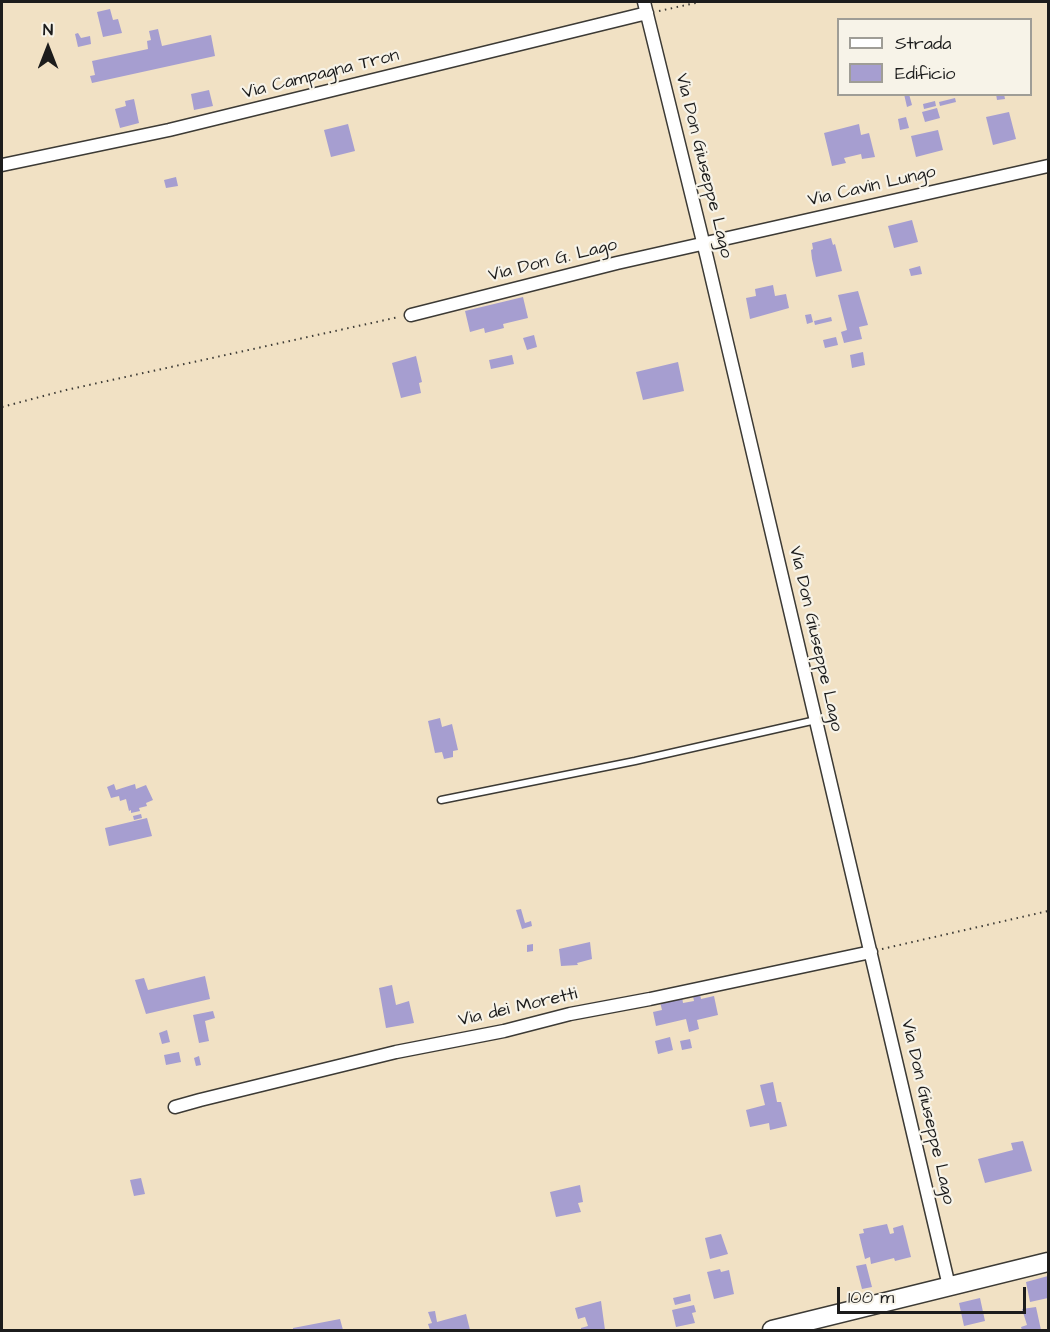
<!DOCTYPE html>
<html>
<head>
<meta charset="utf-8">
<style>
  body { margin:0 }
  #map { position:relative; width:1050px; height:1332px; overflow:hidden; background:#f1e1c4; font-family:"Architects Daughter",sans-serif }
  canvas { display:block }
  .frame { position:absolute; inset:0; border:3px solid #1c1c1c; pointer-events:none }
  .legend { position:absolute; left:837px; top:18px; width:195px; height:78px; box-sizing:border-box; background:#f7f3e8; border:2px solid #9f9d96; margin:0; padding:8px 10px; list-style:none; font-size:18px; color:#1c1c1c }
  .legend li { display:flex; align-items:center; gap:12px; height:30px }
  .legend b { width:30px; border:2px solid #9f9d96 }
  .north { position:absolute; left:18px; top:18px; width:60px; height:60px; -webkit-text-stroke:4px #f7f3e8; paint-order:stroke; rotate:0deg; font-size:16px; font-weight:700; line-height:24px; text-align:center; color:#1c1c1c }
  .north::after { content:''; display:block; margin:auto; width:21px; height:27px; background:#1c1c1c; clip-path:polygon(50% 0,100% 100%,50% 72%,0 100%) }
  .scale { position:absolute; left:837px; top:1287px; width:189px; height:27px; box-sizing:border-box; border:3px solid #1c1c1c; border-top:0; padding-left:8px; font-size:18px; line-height:21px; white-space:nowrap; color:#1c1c1c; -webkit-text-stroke:4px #f7f3e8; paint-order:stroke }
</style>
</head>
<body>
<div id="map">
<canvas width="1050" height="1332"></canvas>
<div class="frame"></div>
<ul class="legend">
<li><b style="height:8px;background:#fff"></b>Strada</li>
<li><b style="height:16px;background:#a69ed0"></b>Edificio</li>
</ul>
<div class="north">N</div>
<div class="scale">100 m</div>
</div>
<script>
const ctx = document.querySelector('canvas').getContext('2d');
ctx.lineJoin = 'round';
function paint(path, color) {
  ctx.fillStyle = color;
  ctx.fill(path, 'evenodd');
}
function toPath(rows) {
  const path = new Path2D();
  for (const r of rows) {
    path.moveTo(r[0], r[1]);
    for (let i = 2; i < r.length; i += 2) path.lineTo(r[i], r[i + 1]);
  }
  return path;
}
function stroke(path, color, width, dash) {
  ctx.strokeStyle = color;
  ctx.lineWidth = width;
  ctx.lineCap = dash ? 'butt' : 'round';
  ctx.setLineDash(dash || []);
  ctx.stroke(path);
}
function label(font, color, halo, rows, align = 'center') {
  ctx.font = font + ' "Architects Daughter",sans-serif';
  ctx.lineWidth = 4.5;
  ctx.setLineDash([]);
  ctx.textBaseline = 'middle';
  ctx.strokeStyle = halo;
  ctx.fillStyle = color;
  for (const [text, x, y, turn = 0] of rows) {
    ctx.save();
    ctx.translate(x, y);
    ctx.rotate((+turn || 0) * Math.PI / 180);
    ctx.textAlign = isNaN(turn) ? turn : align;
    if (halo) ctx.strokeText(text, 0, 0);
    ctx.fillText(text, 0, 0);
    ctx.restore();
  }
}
paint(toPath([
  [110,9,113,20,118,19,122,33,103,37,97,12],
  [158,29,162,46,211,35,215,56,92,83,90,76,95,75,92,61,148,49,147,41,151,40,149,31],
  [78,33,81,38,90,36,91,44,78,47,75,34],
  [209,90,213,106,194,110,191,94],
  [904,94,909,94,912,105,907,107],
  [996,94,1004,94,1005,99,997,100],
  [955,98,956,102,940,106,939,102],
  [134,99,139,123,120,128,115,109,126,106,125,101],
  [935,101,936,106,924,109,923,104],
  [937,108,940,118,925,122,922,112],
  [1009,112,1016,139,993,145,986,117],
  [906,117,909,128,900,130,898,119],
  [348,124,355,151,331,157,324,130],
  [859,124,861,135,869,133,875,157,862,159,861,154,844,158,846,163,832,166,824,133],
  [938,130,943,150,916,157,911,136],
  [176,177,178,186,166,188,164,180],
  [912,220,918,242,894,248,888,226],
  [831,238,833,245,835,244,842,271,816,277,812,259,811,250,813,249,812,243],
  [920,266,922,274,911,276,909,269],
  [773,285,775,296,786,294,789,308,750,319,746,298,756,296,755,289],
  [858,291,868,325,859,327,862,339,844,343,841,332,847,330,838,295],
  [523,297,528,318,503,324,504,328,485,333,484,328,470,332,465,311],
  [811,314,813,322,807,324,805,315],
  [831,317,832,321,815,325,814,321],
  [534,335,537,347,527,350,523,338],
  [836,337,838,345,825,348,823,340],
  [863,352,865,365,852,368,850,355],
  [512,355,514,364,491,369,489,360],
  [416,356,422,382,419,383,421,393,401,398,392,363],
  [678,362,684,391,643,400,636,372],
  [440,718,442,727,452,724,458,750,453,751,453,757,444,759,442,752,435,753,428,721],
  [114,784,116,790,135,784,136,789,146,785,153,800,146,803,147,806,139,808,140,811,131,813,131,810,129,811,126,799,120,801,119,796,111,798,107,787],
  [141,814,142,818,134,820,133,816],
  [147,818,152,836,109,846,105,828],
  [521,909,525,923,531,921,532,926,522,929,516,910],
  [590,942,592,959,577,963,578,965,561,966,559,949],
  [533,944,533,951,527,952,527,945],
  [205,976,210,999,146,1014,135,980,144,978,148,990],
  [392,985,396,1005,409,1001,414,1023,386,1028,379,988],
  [700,994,701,999,714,996,718,1015,697,1020,699,1029,689,1032,686,1019,656,1026,653,1012,662,1010,660,1002,682,997,683,1003,694,1001,693,996],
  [213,1011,215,1018,205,1021,209,1041,199,1043,193,1015],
  [167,1030,170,1042,162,1044,159,1033],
  [670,1037,673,1050,658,1054,655,1041],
  [690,1039,692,1048,682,1050,680,1041],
  [179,1052,181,1062,166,1065,164,1055],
  [199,1056,201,1065,196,1066,194,1058],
  [773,1082,777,1102,781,1102,787,1126,770,1130,769,1123,750,1127,746,1110,765,1105,760,1085],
  [1023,1141,1032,1171,985,1183,978,1159,1013,1150,1011,1143],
  [141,1178,145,1194,134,1196,130,1180],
  [580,1185,583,1202,578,1203,581,1212,556,1217,550,1192],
  [887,1224,890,1234,894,1233,893,1228,903,1225,911,1257,895,1261,894,1258,871,1264,870,1257,865,1259,859,1234,864,1233,863,1229],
  [721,1234,728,1254,710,1259,705,1238],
  [866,1264,872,1287,862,1289,856,1266],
  [720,1269,721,1272,729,1270,734,1294,714,1299,707,1272],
  [1048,1276,1048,1298,1030,1302,1026,1282],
  [690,1294,691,1301,675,1305,673,1298],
  [980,1298,985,1321,964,1326,959,1303],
  [601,1301,605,1330,581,1330,581,1328,588,1326,585,1317,578,1319,575,1308],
  [694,1305,696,1312,692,1313,695,1323,676,1327,672,1310],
  [1036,1307,1041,1330,1022,1330,1021,1327,1027,1325,1022,1309],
  [435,1311,437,1322,466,1314,470,1330,430,1330,428,1324,432,1323,428,1312],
  [340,1319,343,1330,293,1330,293,1328]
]), '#a69ed0');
const lane = toPath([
  [441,800,635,761,816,720]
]);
const street = toPath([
  [644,2,707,258,949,1286],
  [2,165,169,130,647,13],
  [411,315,617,263,1048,166],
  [175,1107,200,1100,396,1052,504,1031,570,1014,650,999,871,952]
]);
const secondary = toPath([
  [772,1330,1048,1262]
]);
stroke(lane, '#3c3a35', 9);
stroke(street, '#3c3a35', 15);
stroke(secondary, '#3c3a35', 21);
stroke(toPath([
  [659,11,700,2],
  [2,407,66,390,399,317],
  [882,949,1048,911]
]), '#3c3a35', 2, [1.5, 4.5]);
stroke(lane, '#fff', 6);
stroke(street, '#fff', 12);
stroke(secondary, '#fff', 18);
label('18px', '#1c1c1c', '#f7f3e8', [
  ["Via Campagna Tron",321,75,-14],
  ["Via Don Giuseppe Lago",703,166,76],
  ["Via Cavin Lungo",872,187,-13],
  ["Via Don G. Lago",553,261,-14],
  ["Via Don Giuseppe Lago",815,639,77],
  ["Via dei Moretti",518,1008,-13],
  ["Via Don Giuseppe Lago",927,1112,77]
]);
</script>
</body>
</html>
